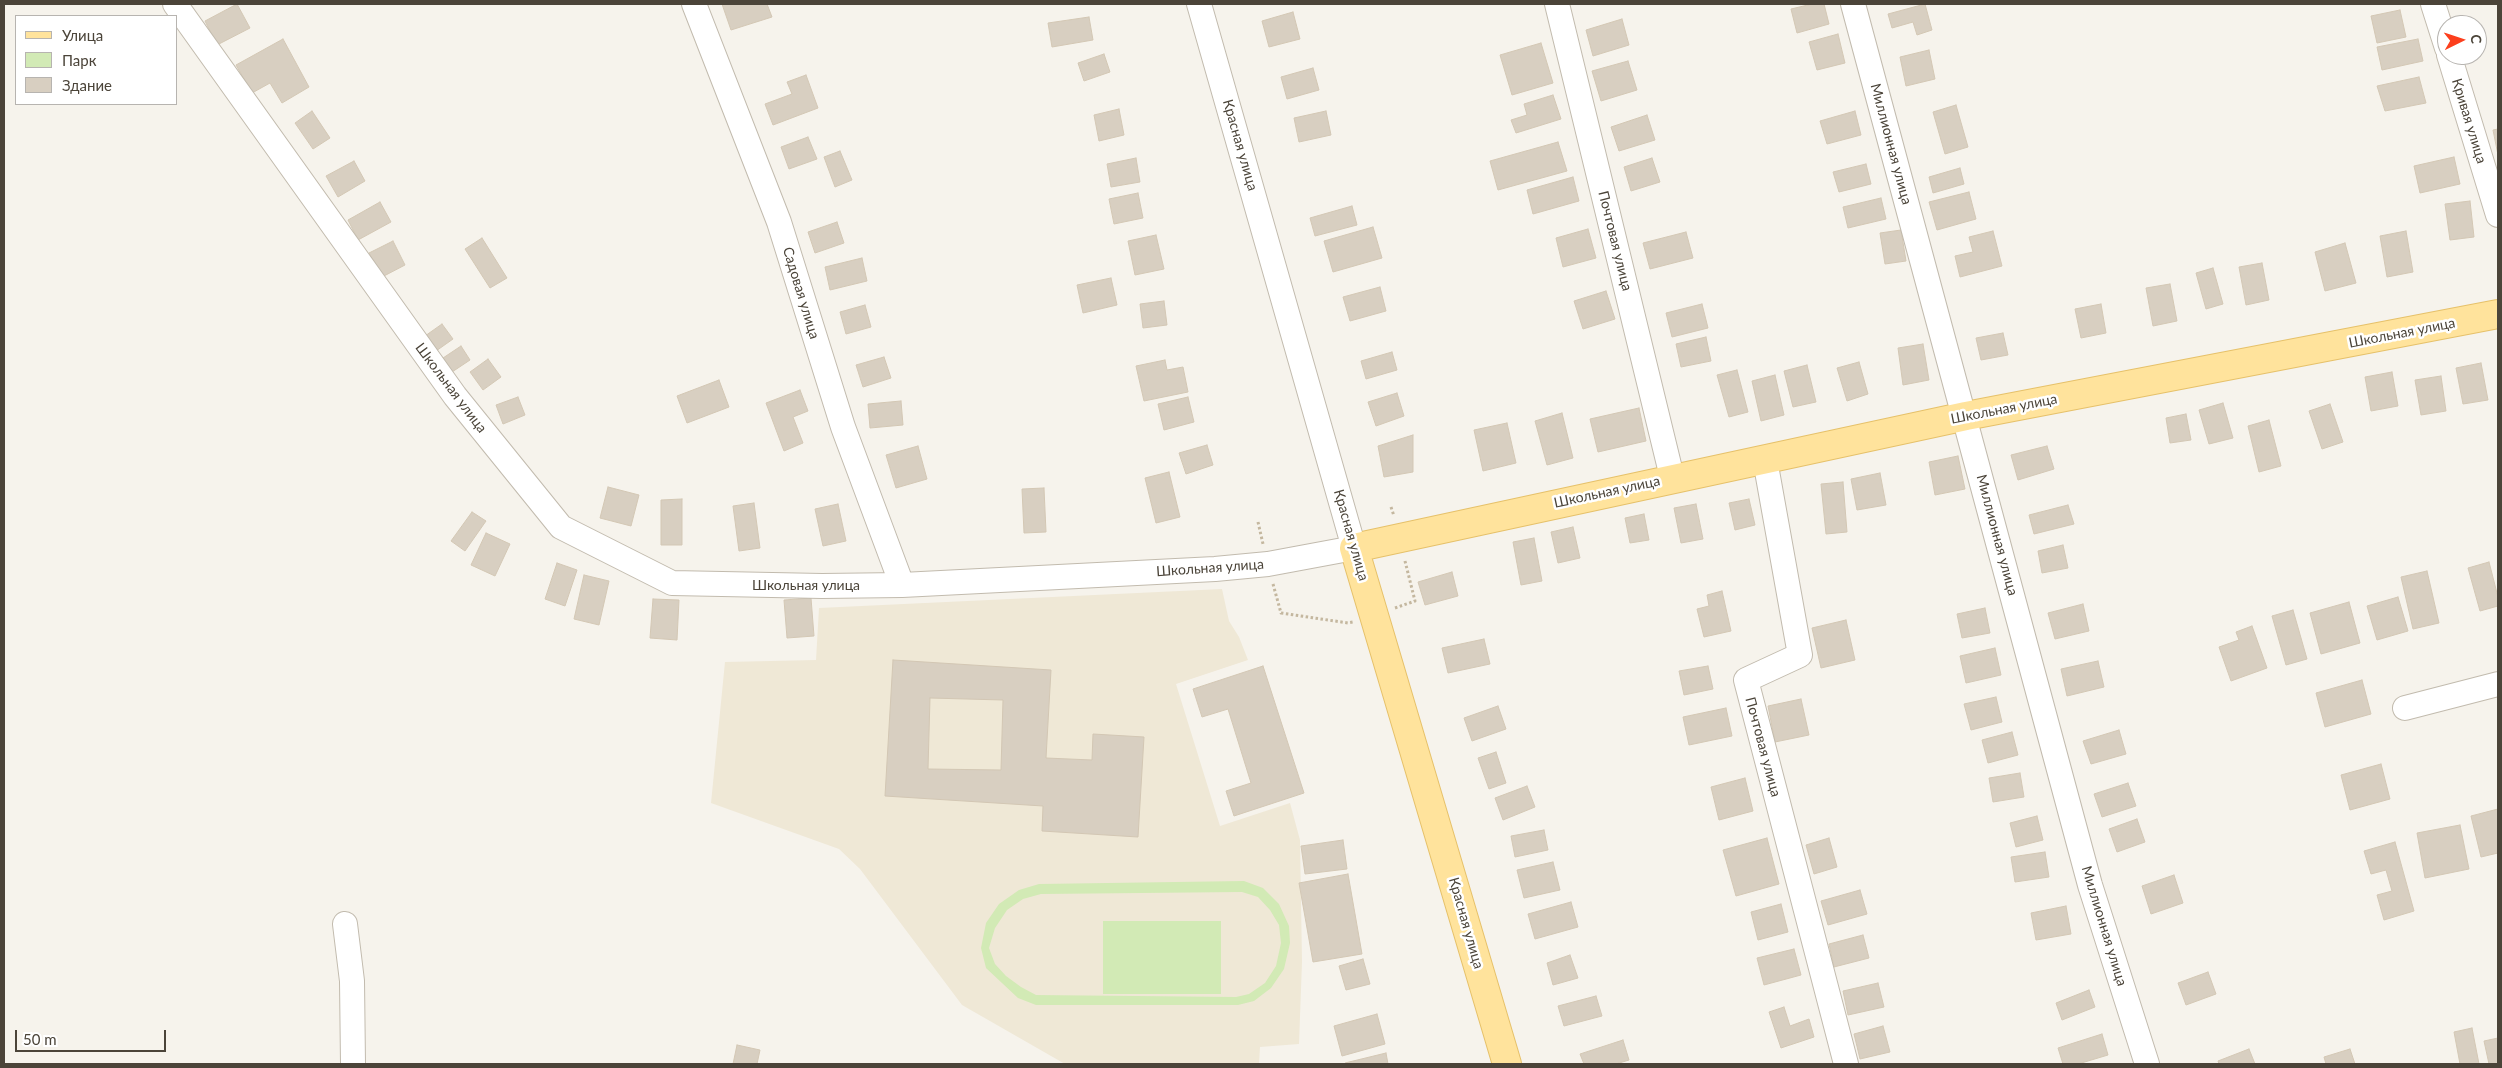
<!DOCTYPE html>
<html>
<head>
<meta charset="utf-8">
<style>
  body { margin:0 }
  #map { position:relative; width:2502px; height:1068px; overflow:hidden; background:#f6f3ec; font-family:Lato,sans-serif }
  canvas { display:block }
  .frame { position:absolute; inset:0; border:5px solid #4b4439; pointer-events:none }
  .legend { position:absolute; left:15px; top:15px; width:162px; height:90px; box-sizing:border-box; background:#fff; border:1px solid #b7b4b0; margin:0; padding:6px 9px; list-style:none; font-size:15px; color:#4b4439 }
  .legend li { display:flex; align-items:center; gap:10px; height:25px }
  .legend b { width:25px; border:1px solid #b7b4b0 }
  .north { position:absolute; left:2437px; top:15px; width:50px; height:50px; box-sizing:border-box; background:#fff; border:1px solid #b7b4b0; border-radius:50%; rotate:86deg; font-size:14px; font-weight:700; line-height:20px; text-align:center; color:#4b4439 }
  .north::after { content:''; display:block; margin:auto; width:18px; height:22px; background:#fc3f1d; clip-path:polygon(50% 0,100% 100%,50% 72%,0 100%) }
  .scale { position:absolute; left:15px; top:1030px; width:151px; height:22px; box-sizing:border-box; border:2px solid #4b4439; border-top:0; padding-left:6px; font-size:15px; line-height:18px; white-space:nowrap; color:#4b4439; -webkit-text-stroke:4px #fff; paint-order:stroke }
</style>
</head>
<body>
<div id="map">
<canvas width="2502" height="1068"></canvas>
<div class="frame"></div>
<ul class="legend">
<li><b style="height:6px;background:#ffe39c"></b>Улица</li>
<li><b style="height:14px;background:#d2eab5"></b>Парк</li>
<li><b style="height:14px;background:#d8cfc1"></b>Здание</li>
</ul>
<div class="north">С</div>
<div class="scale">50 m</div>
</div>
<script>
const ctx = document.querySelector('canvas').getContext('2d');
ctx.lineJoin = 'round';
function paint(path, color) {
  ctx.fillStyle = color;
  ctx.fill(path, 'evenodd');
}
function toPath(rows) {
  const path = new Path2D();
  for (const r of rows) {
    path.moveTo(r[0], r[1]);
    for (let i = 2; i < r.length; i += 2) path.lineTo(r[i], r[i + 1]);
  }
  return path;
}
function stroke(path, color, width, dash) {
  ctx.strokeStyle = color;
  ctx.lineWidth = width;
  ctx.lineCap = dash ? 'butt' : 'round';
  ctx.setLineDash(dash || []);
  ctx.stroke(path);
}
function label(font, color, halo, rows, align = 'center') {
  ctx.font = font + ' Lato,sans-serif';
  ctx.lineWidth = 5;
  ctx.setLineDash([]);
  ctx.textBaseline = 'middle';
  ctx.strokeStyle = halo;
  ctx.fillStyle = color;
  for (const [text, x, y, turn = 0] of rows) {
    ctx.save();
    ctx.translate(x, y);
    ctx.rotate((+turn || 0) * Math.PI / 180);
    ctx.textAlign = isNaN(turn) ? turn : align;
    if (halo) ctx.strokeText(text, 0, 0);
    ctx.fillText(text, 0, 0);
    ctx.restore();
  }
}
paint(toPath([
  [1222,589,1229,621,1239,637,1248,660,1176,684,1220,826,1290,803,1300,840,1302,962,1299,1044,1260,1047,1259,1064,1065,1064,962,1005,860,869,839,849,711,803,725,662,816,660,819,608]
]), '#efe8d6');
paint(toPath([
  [1244,881,1263,888,1279,904,1289,926,1290,943,1284,969,1271,988,1254,1001,1238,1005,1036,1005,1018,998,986,968,981,948,986,923,999,904,1019,890,1039,884],
  [1242,892,1258,897,1270,910,1279,925,1281,943,1276,966,1265,983,1249,994,1236,997,1036,995,1021,987,1006,976,995,964,989,948,995,928,1007,910,1023,899,1041,894],
  [1103,921,1221,921,1221,994,1103,994]
]), '#d2eab5');
const building = toPath([
  [237,4,250,28,217,45,205,21,237,4],
  [722,4,767,4,772,17,731,30,722,4],
  [1812,4,1824,4,1829,24,1797,33,1791,9,1812,4],
  [1925,4,1932,30,1917,35,1913,22,1892,28,1888,14,1925,4],
  [2400,10,2406,37,2377,43,2371,16,2400,10],
  [1293,12,1300,39,1269,47,1262,21,1293,12],
  [1089,17,1093,40,1052,47,1048,23,1089,17],
  [1622,19,1629,45,1593,56,1586,30,1622,19],
  [1838,34,1845,63,1817,70,1809,42,1838,34],
  [283,39,309,87,282,103,270,83,252,93,236,65,283,39],
  [2418,39,2423,61,2382,70,2377,47,2418,39],
  [1541,43,1553,83,1512,95,1500,55,1541,43],
  [1929,50,1935,79,1906,86,1900,57,1929,50],
  [1104,54,1110,72,1084,81,1078,63,1104,54],
  [1628,61,1637,90,1601,101,1592,71,1628,61],
  [1313,68,1319,90,1287,99,1281,77,1313,68],
  [806,75,818,108,773,125,765,104,792,94,787,82,806,75],
  [2419,77,2426,103,2385,111,2377,86,2419,77],
  [1553,95,1561,119,1516,133,1511,120,1527,115,1524,104,1553,95],
  [1956,105,1968,147,1945,154,1933,112,1956,105],
  [1119,109,1124,135,1099,141,1094,115,1119,109],
  [312,111,330,138,313,149,295,123,312,111],
  [1326,111,1331,135,1299,142,1294,118,1326,111],
  [1855,111,1861,135,1827,144,1820,121,1855,111],
  [1647,115,1655,140,1619,151,1611,127,1647,115],
  [2498,129,2498,155,2493,130,2498,129],
  [808,137,817,159,789,169,781,147,808,137],
  [1558,142,1567,171,1498,190,1490,161,1558,142],
  [840,151,852,180,835,187,824,157,840,151],
  [2454,157,2460,184,2420,193,2414,166,2454,157],
  [1136,158,1140,182,1111,187,1107,164,1136,158],
  [1652,158,1660,182,1631,191,1624,167,1652,158],
  [354,161,365,181,338,197,326,176,354,161],
  [1866,164,1871,184,1839,192,1833,172,1866,164],
  [1960,168,1964,184,1933,193,1929,177,1960,168],
  [1573,177,1579,201,1533,214,1527,190,1573,177],
  [1969,192,1976,219,1937,230,1929,202,1969,192],
  [1138,193,1143,218,1114,224,1109,199,1138,193],
  [1881,198,1886,219,1848,228,1843,207,1881,198],
  [2470,201,2474,237,2450,240,2445,204,2470,201],
  [380,202,391,222,358,240,348,220,380,202],
  [1352,206,1357,225,1315,236,1310,218,1352,206],
  [837,222,844,243,815,253,808,232,837,222],
  [1373,227,1382,258,1333,272,1324,241,1373,227],
  [1588,229,1596,258,1563,267,1556,238,1588,229],
  [1901,230,1906,261,1885,264,1880,233,1901,230],
  [1993,231,2002,266,1960,277,1955,256,1973,252,1969,237,1993,231],
  [2406,231,2413,272,2387,277,2380,236,2406,231],
  [1686,232,1693,258,1650,269,1643,243,1686,232],
  [1156,235,1164,269,1135,275,1128,241,1156,235],
  [482,238,507,278,490,288,465,249,482,238],
  [393,241,405,265,382,277,369,253,393,241],
  [2345,243,2356,283,2325,291,2315,252,2345,243],
  [862,258,867,281,830,290,825,267,862,258],
  [2262,263,2269,300,2246,305,2239,267,2262,263],
  [2213,268,2223,304,2206,309,2196,273,2213,268],
  [1111,278,1117,305,1083,313,1077,285,1111,278],
  [2170,284,2177,321,2153,326,2146,288,2170,284],
  [1380,287,1386,311,1350,321,1343,297,1380,287],
  [1606,291,1615,319,1583,329,1574,301,1606,291],
  [1164,301,1167,325,1143,328,1140,304,1164,301],
  [1702,304,1708,328,1672,337,1666,313,1702,304],
  [2101,304,2106,333,2081,338,2075,309,2101,304],
  [865,305,871,327,846,334,840,312,865,305],
  [442,324,453,339,436,351,425,336,442,324],
  [2003,333,2008,355,1981,360,1976,338,2003,333],
  [1706,337,1711,361,1681,367,1676,344,1706,337],
  [1923,344,1929,380,1903,385,1898,348,1923,344],
  [461,346,470,360,452,372,443,358,461,346],
  [1392,352,1397,370,1366,379,1361,361,1392,352],
  [884,357,891,378,863,387,856,365,884,357],
  [488,359,501,377,483,390,470,372,488,359],
  [1165,360,1167,370,1183,367,1188,392,1144,401,1136,366,1165,360],
  [1859,362,1868,394,1847,401,1837,368,1859,362],
  [2481,363,2488,400,2463,404,2456,368,2481,363],
  [1807,365,1816,402,1793,407,1784,371,1807,365],
  [1737,370,1748,412,1729,417,1717,375,1737,370],
  [2392,372,2398,406,2371,411,2365,377,2392,372],
  [1775,375,1784,415,1761,421,1752,381,1775,375],
  [2441,376,2446,411,2421,415,2415,380,2441,376],
  [719,380,729,407,687,423,677,396,719,380],
  [800,390,808,411,793,417,803,443,784,451,766,403,800,390],
  [1397,393,1404,416,1376,426,1368,402,1397,393],
  [518,397,525,415,503,424,496,405,518,397],
  [1188,397,1194,422,1164,430,1158,404,1188,397],
  [901,401,903,425,870,428,868,404,901,401],
  [2223,403,2233,438,2209,444,2199,410,2223,403],
  [2330,404,2343,442,2322,449,2309,411,2330,404],
  [1639,408,1646,441,1598,452,1590,419,1639,408],
  [1562,413,1573,458,1547,465,1535,421,1562,413],
  [2186,414,2191,440,2170,443,2166,418,2186,414],
  [2269,420,2281,466,2259,472,2248,426,2269,420],
  [1507,423,1516,463,1483,471,1474,430,1507,423],
  [1413,435,1413,472,1384,477,1378,446,1413,435],
  [1207,445,1213,465,1186,474,1179,453,1207,445],
  [918,446,927,479,896,488,886,455,918,446],
  [2047,446,2054,469,2018,480,2011,455,2047,446],
  [1958,456,1965,489,1935,495,1929,462,1958,456],
  [1169,472,1180,517,1156,523,1145,478,1169,472],
  [1880,473,1886,505,1857,510,1851,479,1880,473],
  [1843,482,1847,532,1826,534,1821,484,1843,482],
  [608,487,639,495,631,526,600,518,608,487],
  [1044,488,1046,532,1024,533,1022,489,1044,488],
  [682,499,682,545,661,545,661,500,682,499],
  [1749,499,1755,525,1735,530,1729,503,1749,499],
  [754,503,760,548,739,551,733,506,754,503],
  [838,504,846,541,823,546,815,509,838,504],
  [1696,504,1703,539,1681,543,1674,508,1696,504],
  [2068,505,2074,524,2034,534,2029,515,2068,505],
  [472,512,486,521,465,551,451,541,472,512],
  [1644,514,1649,540,1630,543,1625,518,1644,514],
  [1573,527,1580,558,1558,563,1551,532,1573,527],
  [486,533,510,544,495,576,471,565,486,533],
  [1534,538,1542,581,1521,585,1513,542,1534,538],
  [2063,545,2068,568,2042,573,2038,551,2063,545],
  [2489,562,2498,597,2498,606,2480,611,2468,568,2489,562],
  [557,563,577,570,565,606,545,599,557,563],
  [2427,571,2439,623,2413,629,2401,577,2427,571],
  [1452,572,1458,596,1425,605,1418,582,1452,572],
  [584,575,609,581,599,625,574,619,584,575],
  [1722,591,1731,631,1704,637,1697,609,1709,606,1707,595,1722,591],
  [2398,597,2408,631,2377,640,2367,606,2398,597],
  [811,598,814,636,787,638,784,600,811,598],
  [653,599,679,600,677,640,650,638,653,599],
  [2349,602,2360,643,2321,654,2310,613,2349,602],
  [2083,604,2089,631,2055,639,2048,613,2083,604],
  [1985,608,1990,633,1962,638,1957,614,1985,608],
  [2293,610,2307,659,2286,665,2272,616,2293,610],
  [1846,620,1855,660,1821,668,1812,628,1846,620],
  [2252,626,2267,668,2231,681,2219,647,2239,640,2236,632,2252,626],
  [1484,639,1490,664,1448,673,1442,648,1484,639],
  [1995,648,2001,675,1966,683,1960,656,1995,648],
  [893,660,1051,670,1046,758,1092,760,1093,734,1144,737,1138,837,1042,831,1043,806,885,796,893,660],
  [930,698,1003,700,1001,770,928,769,930,698],
  [2098,661,2104,687,2067,696,2061,669,2098,661],
  [1263,666,1304,793,1234,816,1226,791,1251,783,1228,709,1202,717,1193,689,1263,666],
  [1708,666,1713,689,1684,695,1679,671,1708,666],
  [2362,680,2371,714,2325,727,2316,693,2362,680],
  [1996,697,2002,722,1971,730,1964,704,1996,697],
  [1801,699,1809,735,1775,742,1768,706,1801,699],
  [1498,706,1506,729,1472,741,1464,718,1498,706],
  [1726,708,1732,736,1689,745,1683,717,1726,708],
  [2119,730,2126,754,2091,764,2083,741,2119,730],
  [2012,732,2018,755,1988,763,1982,740,2012,732],
  [1496,752,1506,783,1489,789,1478,758,1496,752],
  [2381,764,2390,799,2350,810,2341,775,2381,764],
  [2020,773,2024,797,1993,802,1989,778,2020,773],
  [1745,778,1753,811,1719,820,1711,787,1745,778],
  [2128,783,2136,806,2102,817,2094,794,2128,783],
  [1527,786,1535,807,1503,820,1495,798,1527,786],
  [2498,809,2498,853,2481,857,2471,816,2498,809],
  [2037,816,2043,840,2016,847,2010,823,2037,816],
  [2137,819,2145,842,2117,852,2109,829,2137,819],
  [2460,825,2469,869,2425,878,2417,833,2460,825],
  [1544,830,1548,850,1515,857,1511,836,1544,830],
  [1767,838,1779,884,1736,896,1723,850,1767,838],
  [1829,838,1837,867,1814,874,1806,845,1829,838],
  [1343,840,1347,869,1305,874,1301,846,1343,840],
  [2395,842,2414,911,2384,920,2377,895,2392,891,2386,870,2371,874,2364,851,2395,842],
  [2045,852,2049,877,2015,882,2011,857,2045,852],
  [1553,862,1560,890,1524,898,1517,870,1553,862],
  [1348,874,1362,954,1313,962,1299,883,1348,874],
  [2174,875,2183,903,2151,914,2142,886,2174,875],
  [1860,890,1867,914,1828,925,1821,901,1860,890],
  [1571,902,1578,927,1535,939,1528,914,1571,902],
  [1781,904,1788,932,1758,940,1751,912,1781,904],
  [2066,906,2071,934,2036,940,2031,913,2066,906],
  [1863,935,1869,958,1834,967,1829,944,1863,935],
  [1794,949,1801,975,1764,985,1757,958,1794,949],
  [1570,955,1578,978,1553,985,1547,963,1570,955],
  [1363,959,1370,984,1346,990,1339,966,1363,959],
  [2208,972,2216,994,2186,1005,2178,983,2208,972],
  [1878,983,1884,1007,1848,1015,1843,991,1878,983],
  [2089,990,2095,1007,2062,1020,2056,1003,2089,990],
  [1596,996,1602,1016,1564,1026,1558,1006,1596,996],
  [1784,1007,1790,1026,1809,1019,1814,1037,1781,1048,1769,1012,1784,1007],
  [1377,1014,1385,1044,1342,1056,1334,1026,1377,1014],
  [1883,1026,1890,1052,1860,1059,1854,1034,1883,1026],
  [2472,1028,2479,1064,2460,1064,2454,1032,2472,1028],
  [2102,1034,2108,1055,2078,1064,2063,1064,2058,1048,2102,1034],
  [2498,1038,2498,1064,2489,1064,2484,1041,2498,1038],
  [1623,1040,1629,1060,1616,1064,1584,1064,1580,1054,1623,1040],
  [737,1045,760,1050,757,1064,733,1064,737,1045],
  [2249,1049,2255,1064,2219,1064,2218,1061,2249,1049],
  [2350,1049,2355,1064,2326,1064,2324,1057,2350,1049],
  [1386,1053,1388,1064,1345,1064,1345,1063,1386,1053]
]);
paint(building, '#d8cfc1');
stroke(building, '#d3c7b4', 1);
const minor = toPath([
  [175,4,455,396,561,527,672,583,822,586,902,585,1215,569,1268,564,1354,548,1199,4],
  [694,4,779,222,843,427,902,585],
  [1557,4,1672,477],
  [1853,4,2090,885,2147,1064],
  [2433,4,2447,48],
  [2449,55,2498,215],
  [1765,460,1800,655,1746,680,1846,1064],
  [2405,708,2498,684],
  [345,924,352,981,353,1064]
]);
const major = toPath([
  [1507,1064,1354,548,1966,416,2498,314]
]);
stroke(minor, '#c2bbae', 26);
stroke(major, '#e6c16a', 30);
stroke(toPath([
  [1391,507,1394,516],
  [1258,522,1263,544],
  [1273,584,1281,613,1348,623,1353,622],
  [1395,608,1415,601,1405,561]
]), '#c4b79f', 3, [2.5, 2.5]);
stroke(minor, '#fff', 24);
stroke(major, '#ffe39c', 28);
label('14px', '#4b4439', '#fff', [
  ["Кривая улица",2469,121,73],
  ["Миллионная улица",1891,144,75],
  ["Красная улица",1240,145,74],
  ["Почтовая улица",1615,241,76],
  ["Садовая улица",801,293,73],
  ["Школьная улица",2402,333,-11],
  ["Школьная улица",451,388,53],
  ["Школьная улица",2004,409,-11],
  ["Школьная улица",1607,492,-12],
  ["Красная улица",1351,535,74],
  ["Миллионная улица",1997,535,75],
  ["Школьная улица",1210,568,-4],
  ["Школьная улица",806,585],
  ["Почтовая улица",1763,747,75],
  ["Красная улица",1466,923,74],
  ["Миллионная улица",2104,926,73]
]);
</script>
</body>
</html>
